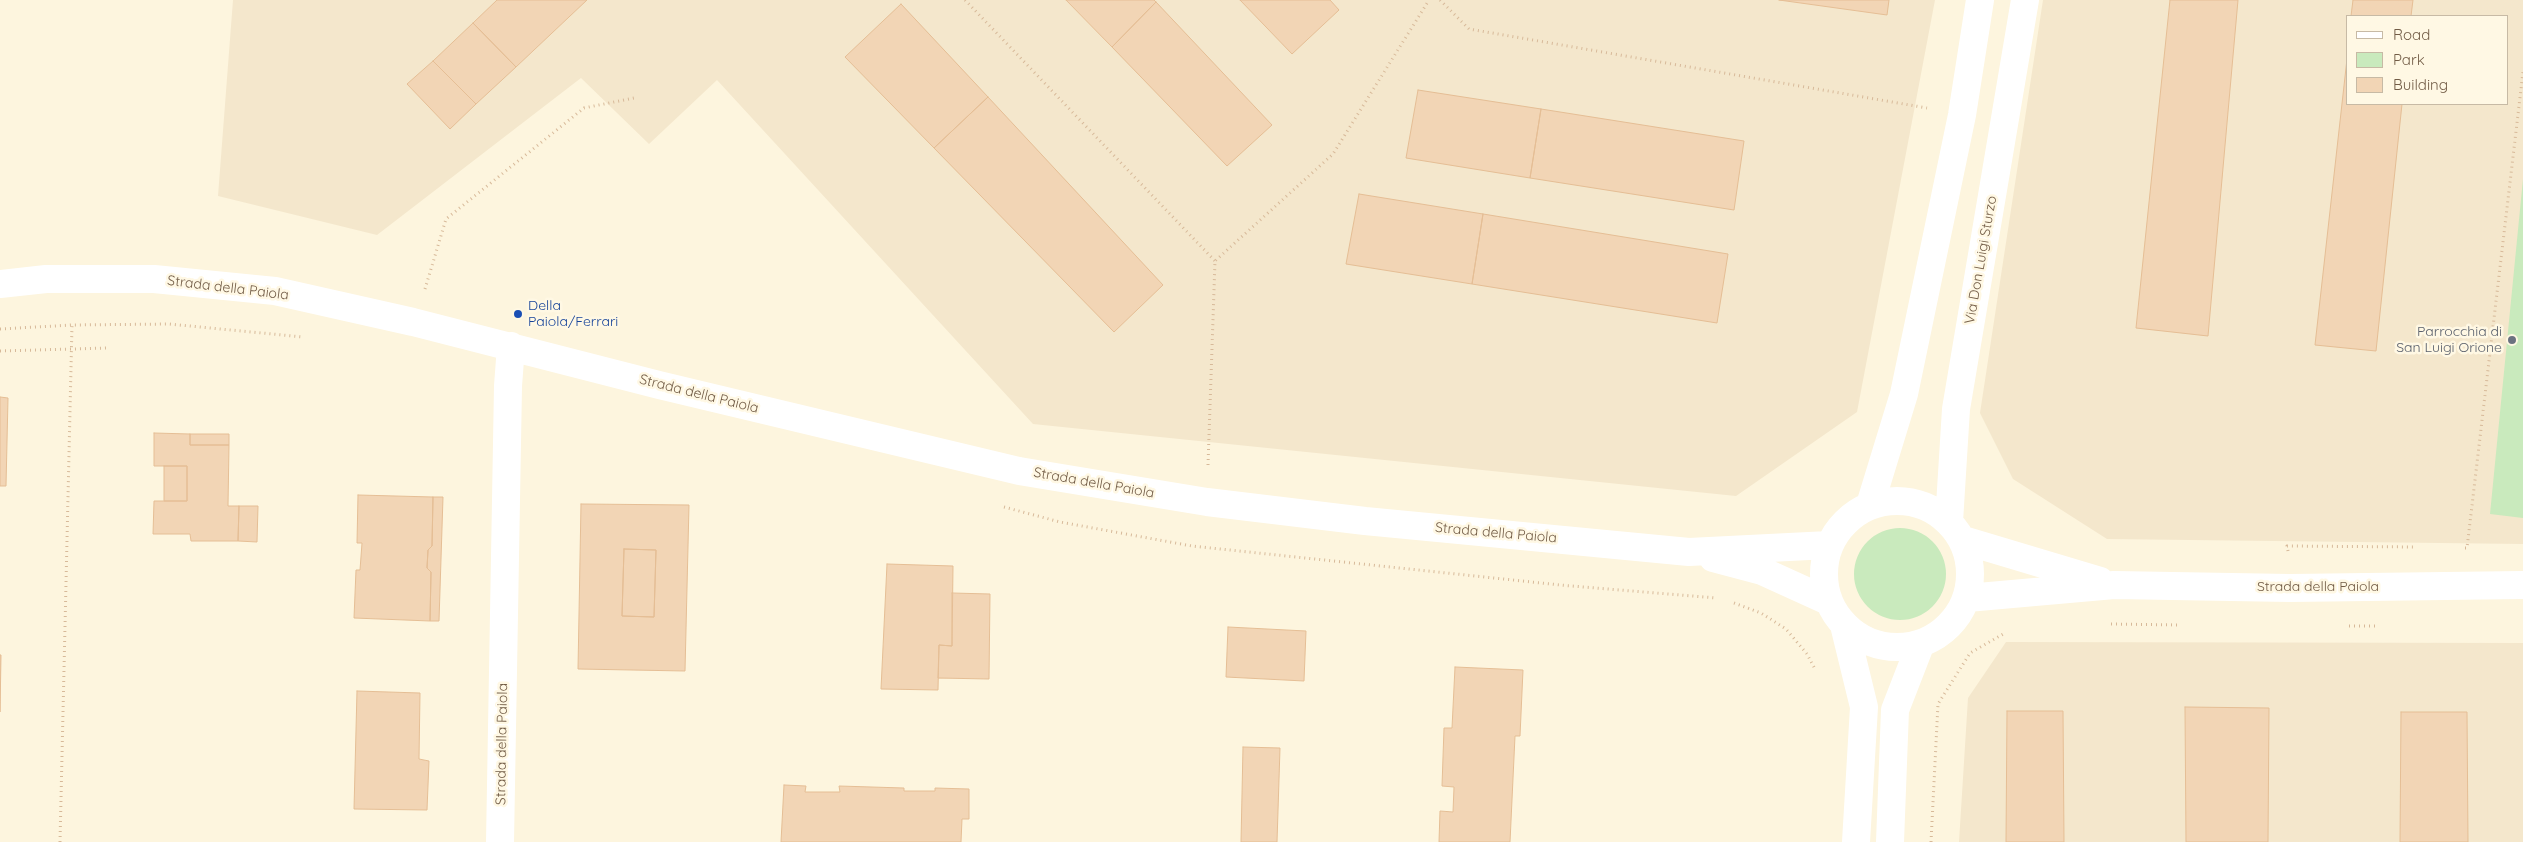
<!DOCTYPE html>
<html>
<head>
<meta charset="utf-8">
<style>
  body { margin:0 }
  #map { position:relative; width:2523px; height:842px; overflow:hidden; background:#fdf5de; font-family:Quicksand,sans-serif }
  canvas { display:block }
  .legend { position:absolute; left:2346px; top:15px; width:162px; height:90px; box-sizing:border-box; background:#fff8e4; border:1px solid #c7baa5; margin:0; padding:6px 9px; list-style:none; font-size:15px; color:#725c46 }
  .legend li { display:flex; align-items:center; gap:10px; height:25px }
  .legend b { width:25px; border:1px solid #c7baa5 }
</style>
</head>
<body>
<div id="map">
<canvas width="2523" height="842"></canvas>
<ul class="legend">
<li><b style="height:6px;background:#fff"></b>Road</li>
<li><b style="height:14px;background:#c9eabd"></b>Park</li>
<li><b style="height:14px;background:#f2d5b5"></b>Building</li>
</ul>
</div>
<script>
const ctx = document.querySelector('canvas').getContext('2d');
ctx.lineJoin = 'round';
function paint(path, color) {
  ctx.fillStyle = color;
  ctx.fill(path, 'evenodd');
}
function toPath(rows) {
  const path = new Path2D();
  for (const r of rows) {
    if (r.length === 3) {
      path.moveTo(r[0] + r[2], r[1]);
      path.arc(r[0], r[1], r[2], 0, 2 * Math.PI);
      continue;
    }
    path.moveTo(r[0], r[1]);
    for (let i = 2; i < r.length; i += 2) path.lineTo(r[i], r[i + 1]);
  }
  return path;
}
function stroke(path, color, width, dash) {
  ctx.strokeStyle = color;
  ctx.lineWidth = width;
  ctx.lineCap = dash ? 'butt' : 'round';
  ctx.setLineDash(dash || []);
  ctx.stroke(path);
}
function label(font, color, halo, rows, align = 'center') {
  ctx.font = font + ' Quicksand,sans-serif';
  ctx.lineWidth = 5;
  ctx.setLineDash([]);
  ctx.textBaseline = 'middle';
  ctx.strokeStyle = halo;
  ctx.fillStyle = color;
  for (const [text, x, y, turn = 0] of rows) {
    ctx.save();
    ctx.translate(x, y);
    ctx.rotate((+turn || 0) * Math.PI / 180);
    ctx.textAlign = isNaN(turn) ? turn : align;
    if (halo) ctx.strokeText(text, 0, 0);
    ctx.fillText(text, 0, 0);
    ctx.restore();
  }
}
paint(toPath([
  [233,0,1935,0,1857,412,1736,496,1033,424,717,80,649,144,581,78,377,235,218,196],
  [2043,0,2523,0,2523,544,2107,539,2013,479,1980,413],
  [2347,16,2507,16,2507,104,2347,104],
  [2006,642,2523,643,2523,842,1959,842,1968,698]
]), '#f4e7cc');
paint(toPath([
  [2523,179,2523,518,2490,514],
  [1900,574,46]
]), '#c9eabd');
const building = toPath([
  [497,0,587,0,516,67,473,23,497,0],
  [1066,0,1154,0,1156,2,1112,47,1066,0],
  [1240,0,1330,0,1339,10,1292,54,1240,0],
  [1779,0,1889,0,1887,15,1779,0],
  [2170,0,2238,0,2208,336,2136,328,2170,0],
  [2353,0,2413,0,2411,16,2351,16,2353,0],
  [1156,2,1272,125,1227,166,1112,47,1156,2],
  [901,4,988,97,934,148,845,57,901,4],
  [473,23,516,67,476,104,433,61,473,23],
  [2347,59,2347,104,2402,104,2376,351,2315,345,2347,59],
  [433,61,476,104,450,129,407,84,433,61],
  [1418,90,1541,109,1530,178,1406,158,1418,90],
  [988,97,1163,285,1114,332,934,148,988,97],
  [1541,109,1744,141,1734,210,1530,178,1541,109],
  [1359,194,1483,214,1472,284,1346,264,1359,194],
  [1483,214,1728,254,1717,323,1472,284,1483,214],
  [0,397,8,398,6,486,0,486,0,397],
  [154,433,190,434,190,445,229,445,228,506,239,506,238,541,191,541,190,534,153,534,154,501,187,501,187,466,154,466,154,433],
  [190,434,229,434,229,445,190,445,190,434],
  [164,466,187,466,187,501,164,501,164,466],
  [358,495,433,497,432,546,428,550,427,568,431,572,430,621,354,618,356,570,360,570,362,543,357,543,358,495],
  [433,497,443,497,439,621,430,621,431,572,427,568,428,550,432,546,433,497],
  [581,504,689,505,685,671,578,669,581,504],
  [624,549,656,550,654,617,622,616,624,549],
  [239,506,258,506,257,542,238,541,239,506],
  [624,549,656,550,654,617,622,616,624,549],
  [887,564,953,566,952,646,939,645,938,690,881,689,887,564],
  [952,593,990,594,989,679,938,678,939,645,952,646,952,593],
  [1228,627,1306,631,1304,681,1226,677,1228,627],
  [0,655,1,655,0,712,0,655],
  [1455,667,1523,670,1520,736,1515,736,1510,842,1439,842,1440,811,1453,812,1454,787,1442,786,1444,728,1452,728,1455,667],
  [357,691,420,693,419,759,429,761,427,810,354,809,357,691],
  [2185,707,2269,708,2268,842,2186,842,2185,707],
  [2007,711,2063,711,2064,842,2006,842,2007,711],
  [2401,712,2467,712,2468,842,2400,842,2401,712],
  [1243,747,1280,748,1277,842,1241,842,1243,747],
  [784,785,806,786,805,792,840,792,839,786,904,788,904,791,935,791,935,788,969,789,969,819,962,819,961,842,781,842,784,785]
]);
paint(building, '#f2d5b5');
stroke(building, '#e5be95', 1);
stroke(toPath([
  [965,0,1215,261],
  [1440,0,1469,29,1927,108],
  [425,289,446,219,584,108,634,98],
  [0,329,72,325,169,324,303,337],
  [0,351,108,348],
  [1208,465,1215,261,1333,154,1429,0],
  [1004,507,1060,522,1192,546,1560,585,1716,598],
  [2465,548,2467,548,2523,72],
  [2288,551,2287,546,2416,547],
  [1734,603,1761,613,1786,629,1807,654,1815,669],
  [2111,624,2180,625],
  [2349,626,2377,626],
  [60,842,72,325],
  [1931,842,1938,704,1970,653,2005,633]
]), '#d7b999', 3, [1, 4]);
stroke(toPath([
  [0,284,46,279,154,279,275,291,413,322,659,385,1019,471,1207,502,1365,521,1689,552,1829,545],
  [1897,574,73],
  [1870,505,1904,394,1962,115,1980,0],
  [1949,522,1956,409,2025,0],
  [1963,540,2100,581],
  [1713,558,1762,571,1828,601],
  [1967,598,2114,585,2290,588,2523,585],
  [1844,625,1864,707,1856,842],
  [500,842,508,386,511,346],
  [1890,842,1895,710,1921,643]
]), '#fff', 28);
for (const [x, y, r, color] of [
  [518,314,5,"#1a4fb4"],
  [2512,340,5,"#6b7280"]
]) {
  const dot = new Path2D();
  dot.arc(x, y, r, 0, 2 * Math.PI);
  ctx.fillStyle = color;
  ctx.fill(dot);
  stroke(dot, '#fff8e4', 2);
}
label('14px', '#725c46', '#fff8e4', [
  ["Via Don Luigi Sturzo",1981,260,-80],
  ["Strada della Paiola",228,288,7],
  ["Strada della Paiola",699,394,14],
  ["Strada della Paiola",1094,483,10],
  ["Strada della Paiola",1496,533,5],
  ["Strada della Paiola",2318,587],
  ["Strada della Paiola",502,744,-89]
]);
label('14px', '#164399', '#fff8e4', [
  ["Della",528,306],
  ["Paiola/Ferrari",528,322]
], 'left');
label('14px', '#5b616d', '#fff8e4', [
  ["Parrocchia di",2502,332],
  ["San Luigi Orione",2502,348]
], 'right');
</script>
</body>
</html>
